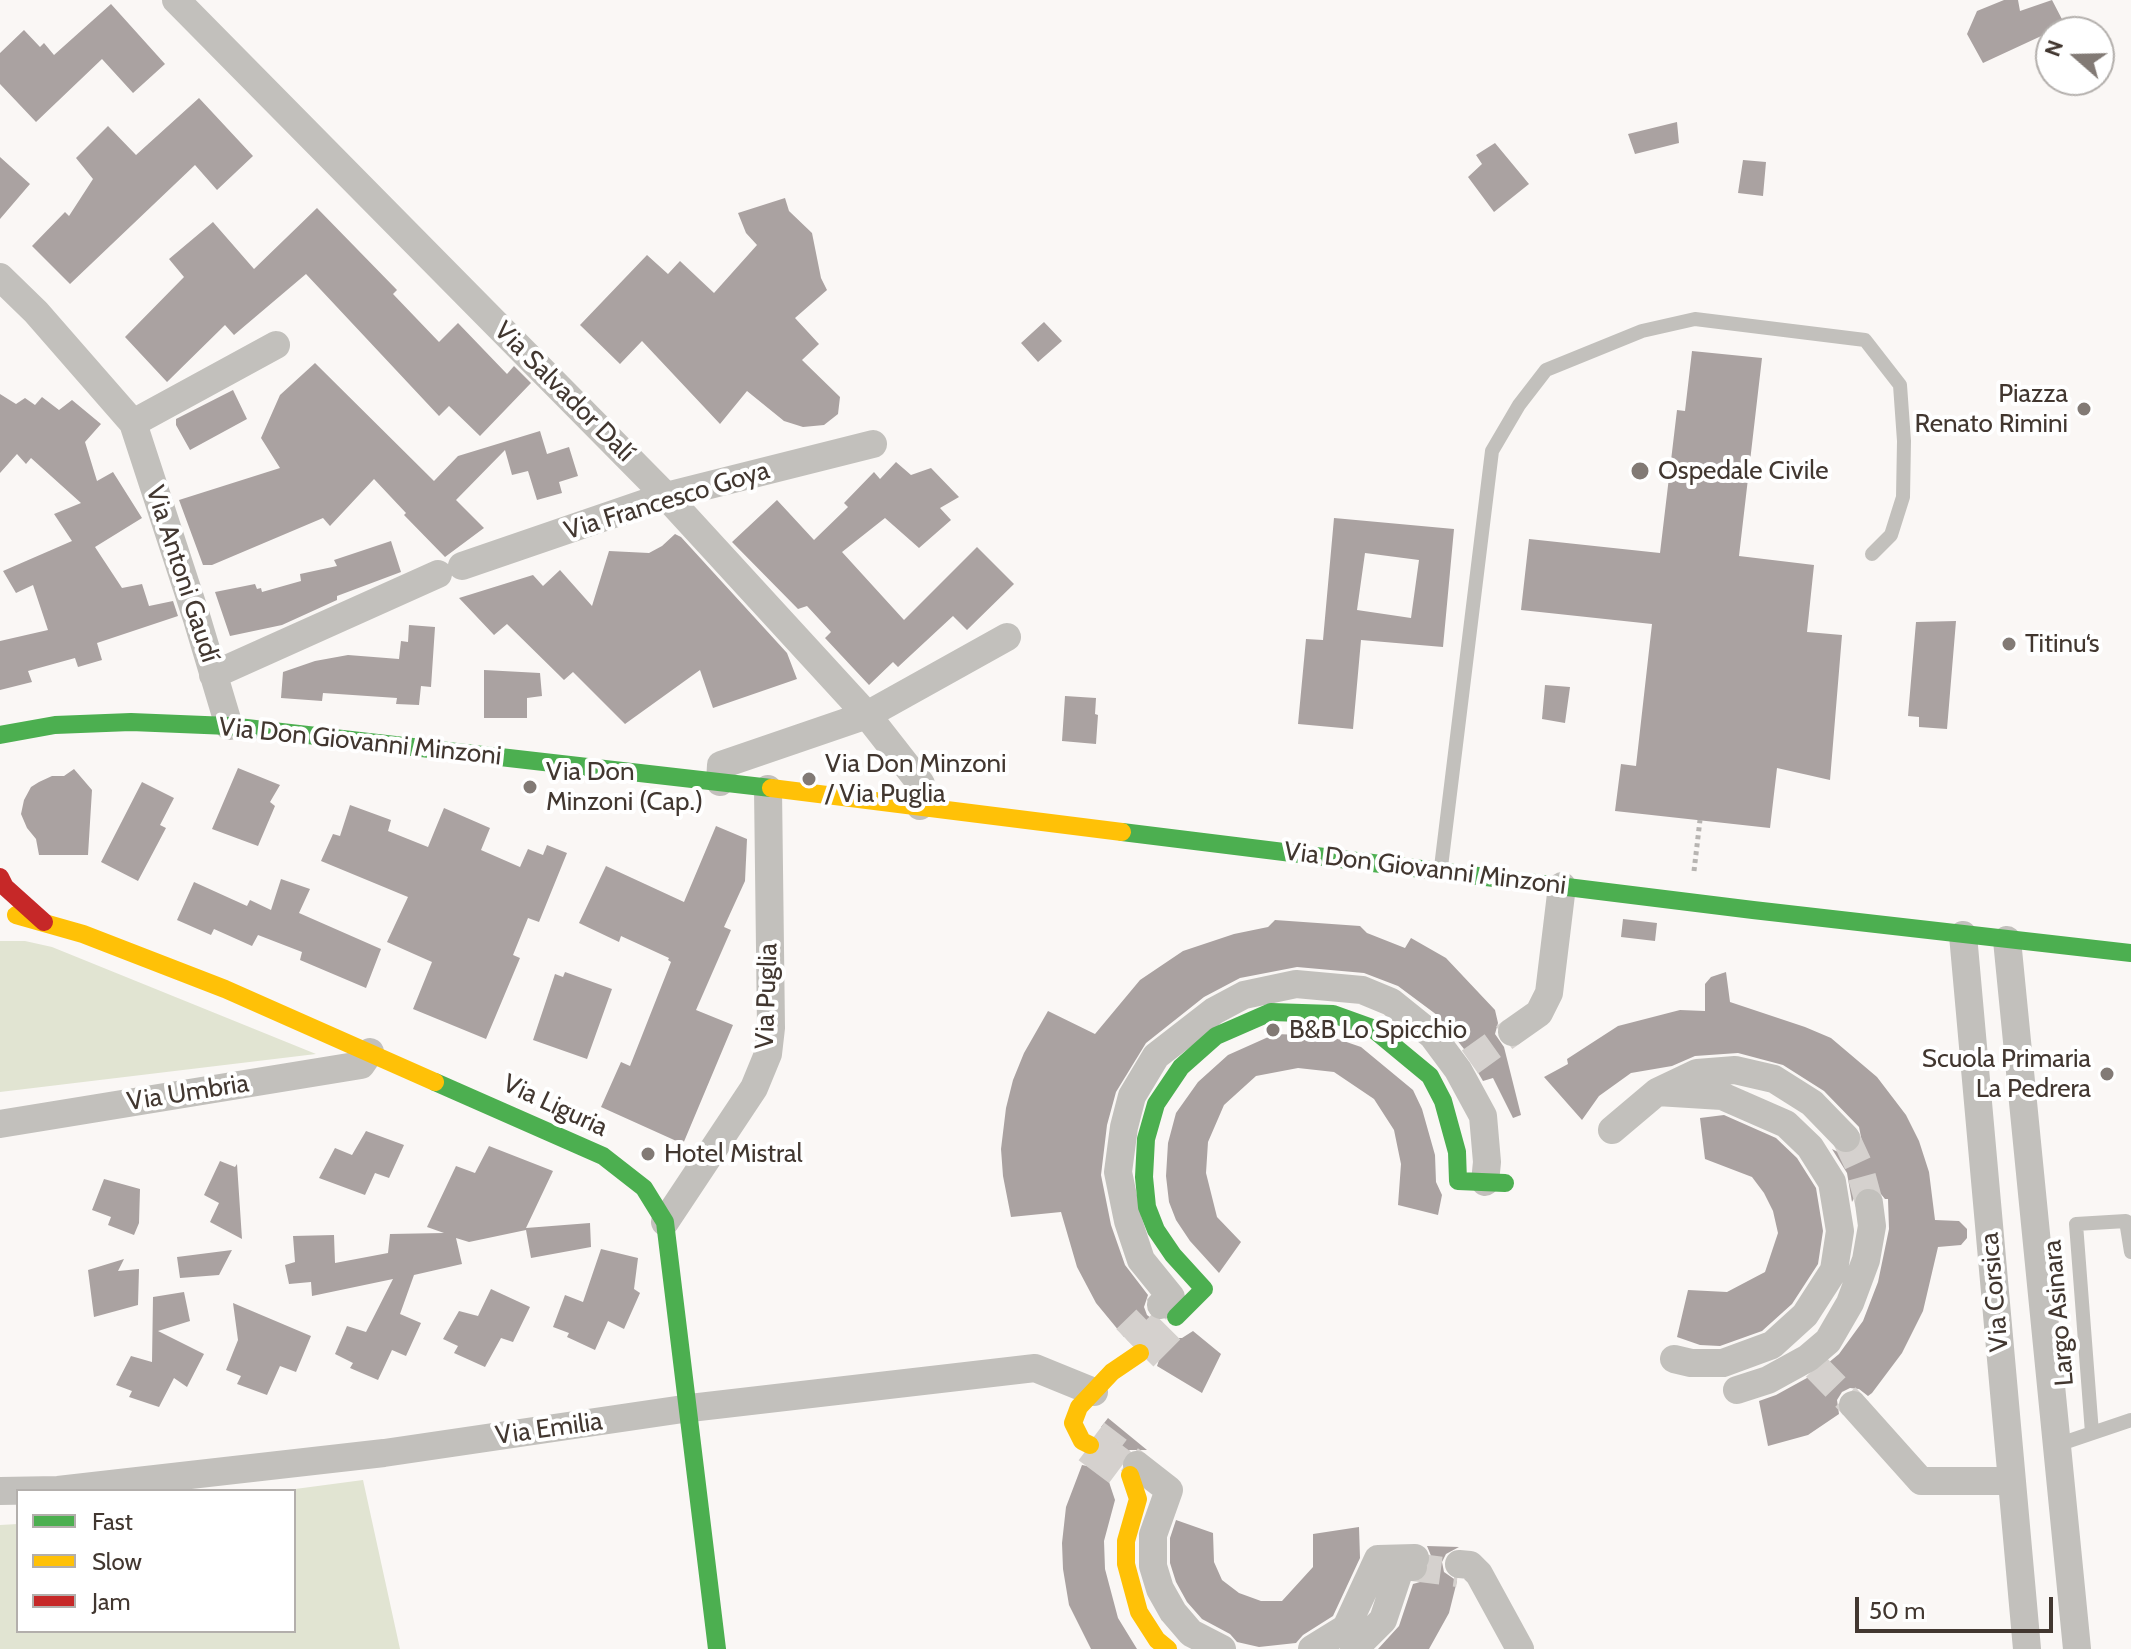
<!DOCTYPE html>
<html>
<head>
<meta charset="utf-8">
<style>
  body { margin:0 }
  #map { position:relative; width:2131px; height:1649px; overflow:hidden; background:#faf7f5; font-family:Cabin,sans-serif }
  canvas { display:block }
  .legend { position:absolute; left:16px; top:1489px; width:280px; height:144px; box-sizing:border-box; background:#fff; border:2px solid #b3afac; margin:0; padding:10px 14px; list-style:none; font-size:24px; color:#423730 }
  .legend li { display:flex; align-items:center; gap:16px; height:40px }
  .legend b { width:40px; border:2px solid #b3afac }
  .north { position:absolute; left:2035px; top:16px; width:80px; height:80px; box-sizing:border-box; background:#fff; border:2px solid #b3afac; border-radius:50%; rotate:290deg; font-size:22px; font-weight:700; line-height:32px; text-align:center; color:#423730 }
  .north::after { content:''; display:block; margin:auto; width:28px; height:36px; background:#827a75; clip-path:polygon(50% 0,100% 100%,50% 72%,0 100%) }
  .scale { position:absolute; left:1855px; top:1597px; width:198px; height:36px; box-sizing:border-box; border:4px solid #423730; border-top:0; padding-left:10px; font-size:24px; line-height:28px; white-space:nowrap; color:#423730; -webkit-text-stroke:6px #fff; paint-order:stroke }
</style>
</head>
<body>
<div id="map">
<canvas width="2131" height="1649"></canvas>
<ul class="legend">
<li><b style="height:10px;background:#4caf50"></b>Fast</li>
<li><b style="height:10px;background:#ffc107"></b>Slow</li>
<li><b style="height:10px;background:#c62828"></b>Jam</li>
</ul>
<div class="north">N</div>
<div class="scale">50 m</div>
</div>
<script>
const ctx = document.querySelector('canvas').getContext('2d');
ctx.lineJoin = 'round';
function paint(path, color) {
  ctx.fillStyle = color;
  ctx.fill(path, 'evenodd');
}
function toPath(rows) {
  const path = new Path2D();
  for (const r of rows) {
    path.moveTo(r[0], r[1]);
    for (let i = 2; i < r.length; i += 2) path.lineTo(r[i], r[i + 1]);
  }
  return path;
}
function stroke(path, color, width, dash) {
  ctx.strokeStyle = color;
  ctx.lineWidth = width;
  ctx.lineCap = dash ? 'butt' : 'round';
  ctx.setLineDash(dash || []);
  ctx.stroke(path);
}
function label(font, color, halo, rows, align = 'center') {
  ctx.font = font + ' Cabin,sans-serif';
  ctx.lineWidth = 8;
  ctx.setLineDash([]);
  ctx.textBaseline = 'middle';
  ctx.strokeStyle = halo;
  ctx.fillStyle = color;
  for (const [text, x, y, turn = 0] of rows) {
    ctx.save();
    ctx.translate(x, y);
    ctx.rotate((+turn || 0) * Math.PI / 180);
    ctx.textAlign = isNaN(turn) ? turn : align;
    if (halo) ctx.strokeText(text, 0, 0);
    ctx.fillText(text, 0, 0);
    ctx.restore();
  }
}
paint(toPath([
  [0,941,25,941,52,947,316,1054,0,1092],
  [363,1480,400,1649,0,1649,0,1525,18,1524,18,1631,294,1631,294,1491,280,1491]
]), '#e1e4d2');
paint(toPath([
  [2004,0,2018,0,2020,11,2052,0,2065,25,1983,63,1967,34,1977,11],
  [111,4,165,64,133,93,102,59,36,122,0,84,0,53,24,30,40,47,44,43,54,55],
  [199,98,253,156,217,190,195,165,70,284,32,246,65,212,69,216,93,179,76,158,108,126,136,155],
  [1677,122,1679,143,1635,154,1628,134],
  [1495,143,1529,184,1494,212,1468,177,1482,164,1476,155],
  [0,157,30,184,0,219],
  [1743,160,1766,162,1763,196,1738,193],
  [785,198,789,211,812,233,821,278,827,290,795,318,819,344,802,360,840,397,838,414,824,425,803,427,784,421,747,391,720,424,642,341,620,364,580,325,647,255,668,274,680,261,714,293,757,245,746,233,738,213],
  [317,208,397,290,393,294,439,342,458,323,507,374,514,366,531,383,480,436,449,406,439,416,306,274,234,335,225,325,167,382,125,337,184,277,169,259,213,222,254,269],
  [1044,322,1062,341,1038,362,1021,343],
  [1692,351,1762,358,1739,556,1814,565,1807,632,1842,635,1830,780,1777,768,1770,828,1615,811,1621,764,1636,766,1652,624,1521,610,1529,539,1660,553,1677,410,1685,411],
  [315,363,434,481,458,456,540,431,547,454,569,447,578,476,559,482,562,493,537,500,528,471,512,475,505,450,456,500,484,528,445,557,404,515,406,513,374,479,330,526,323,518,212,565,203,565,179,500,280,468,261,438,280,395],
  [233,390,247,419,190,450,176,425,176,419],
  [0,394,16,404,25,398,35,405,42,397,59,410,72,400,101,424,85,442,97,481,113,472,142,518,95,547,122,588,142,584,149,606,173,601,178,616,97,643,102,660,78,667,75,658,28,671,32,682,0,690,0,641,48,630,33,585,16,593,3,571,72,541,54,514,81,503,31,458,26,464,17,454,0,473],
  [896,462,911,475,931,468,959,497,940,508,951,520,919,548,885,518,842,552,904,620,977,547,1014,584,967,630,953,616,898,667,893,662,869,685,825,638,831,632,807,606,798,609,732,542,777,500,814,540,848,507,844,503,874,472,880,479],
  [1334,518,1454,529,1443,647,1361,640,1353,729,1298,724,1306,639,1323,640],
  [1365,553,1419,560,1411,618,1357,610],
  [675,534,681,537,787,653,797,679,713,708,700,670,625,724,573,672,564,680,507,624,494,635,459,598,533,575,543,586,560,570,592,606,609,551,649,553,662,546],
  [391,541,401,572,337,596,337,600,282,625,230,636,215,592,255,584,257,589,261,588,262,592,301,581,300,574,337,566,334,560],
  [1956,621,1947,729,1919,727,1919,717,1908,716,1916,622],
  [409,625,435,627,431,687,421,686,419,705,396,704,397,698,323,693,322,701,281,698,283,672,315,661,348,655,399,659,401,641,408,642],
  [484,670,540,673,542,696,527,698,527,718,484,718],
  [1545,685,1570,687,1565,723,1542,719],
  [1065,696,1096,698,1095,714,1098,715,1096,744,1062,741],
  [238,768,280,785,270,802,275,806,258,846,212,829],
  [74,769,92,790,88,855,39,855,36,839,27,828,21,814,24,800,31,787,39,782,52,776,64,776],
  [142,782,174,798,160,825,166,828,138,881,101,862],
  [350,805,391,820,388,831,428,847,444,808,490,828,481,850,520,867,528,849,543,855,547,845,567,853,539,922,528,918,513,955,520,958,486,1039,413,1009,432,962,387,942,408,897,321,861,333,834,340,836],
  [716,826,747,839,745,881,724,927,731,930,696,1010,733,1025,683,1144,601,1107,621,1062,630,1066,671,962,668,960,669,958,621,936,619,942,579,923,606,866,684,902],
  [281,879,310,889,299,913,381,949,366,988,300,960,302,952,258,935,252,946,214,929,211,935,177,920,194,882,247,906,250,900,271,910],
  [1623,919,1657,923,1655,941,1621,937],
  [1275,920,1360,926,1367,933,1405,948,1411,938,1446,958,1495,1010,1498,1023,1495,1034,1504,1047,1521,1115,1513,1118,1493,1078,1483,1081,1464,1049,1437,1015,1398,986,1364,973,1297,967,1240,978,1204,997,1146,1043,1116,1092,1107,1125,1101,1175,1111,1225,1125,1265,1148,1295,1144,1307,1147,1315,1155,1321,1160,1332,1170,1338,1182,1338,1193,1331,1221,1354,1202,1393,1157,1366,1162,1351,1159,1341,1150,1334,1138,1331,1124,1337,1096,1303,1077,1267,1061,1212,1011,1217,1003,1176,1001,1149,1006,1108,1013,1080,1024,1053,1048,1011,1095,1034,1140,980,1183,951,1234,934,1268,927],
  [565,972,612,989,587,1059,533,1040,555,974,563,977],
  [1726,972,1730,1002,1805,1027,1831,1038,1877,1077,1906,1115,1919,1141,1929,1172,1935,1220,1959,1221,1967,1229,1967,1238,1961,1245,1938,1247,1923,1311,1902,1353,1872,1393,1868,1396,1859,1389,1850,1388,1842,1392,1837,1400,1839,1414,1808,1435,1768,1446,1759,1401,1776,1395,1816,1373,1839,1354,1863,1321,1878,1282,1889,1229,1888,1199,1885,1199,1876,1188,1868,1186,1858,1190,1852,1202,1847,1173,1832,1149,1842,1154,1857,1151,1862,1142,1859,1127,1824,1091,1783,1065,1738,1053,1695,1056,1672,1066,1631,1073,1599,1096,1582,1120,1544,1077,1568,1064,1567,1059,1618,1026,1680,1010,1705,1011,1705,984,1711,977],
  [1275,1034,1329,1036,1361,1047,1413,1090,1422,1109,1435,1155,1436,1182,1442,1195,1438,1215,1398,1205,1401,1164,1394,1130,1374,1099,1334,1072,1298,1068,1256,1076,1224,1105,1208,1142,1206,1173,1217,1217,1241,1242,1219,1273,1190,1241,1176,1220,1169,1202,1166,1176,1168,1143,1176,1113,1198,1082,1228,1055],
  [1724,1115,1776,1138,1797,1158,1816,1188,1823,1231,1818,1264,1792,1304,1762,1331,1720,1346,1700,1345,1677,1337,1688,1290,1727,1292,1765,1272,1778,1233,1773,1211,1764,1193,1752,1177,1705,1159,1700,1118],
  [366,1131,404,1145,389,1178,375,1173,365,1195,319,1178,335,1148,352,1155],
  [489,1146,553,1171,526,1228,590,1223,591,1247,531,1258,526,1230,469,1242,456,1238,462,1264,414,1275,400,1314,421,1323,406,1356,392,1350,378,1380,350,1368,353,1363,335,1354,347,1326,366,1332,393,1279,312,1296,311,1282,289,1284,285,1265,295,1262,293,1236,334,1235,335,1263,388,1253,390,1234,444,1233,427,1227,456,1166,475,1173],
  [220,1161,235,1167,237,1164,242,1239,210,1222,219,1203,204,1195],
  [104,1179,140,1189,139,1223,134,1235,108,1225,111,1217,92,1210],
  [601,1249,638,1258,634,1289,640,1293,624,1329,608,1321,595,1350,567,1337,569,1333,553,1327,565,1295,583,1302],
  [232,1250,219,1275,180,1278,177,1257],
  [124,1259,118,1271,139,1269,138,1305,94,1317,88,1270],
  [491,1289,530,1307,513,1342,501,1338,485,1367,454,1353,458,1346,443,1339,459,1311,478,1316],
  [184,1292,190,1321,158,1331,204,1354,187,1387,174,1378,159,1407,129,1397,132,1391,116,1385,131,1356,152,1362,153,1297],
  [233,1303,311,1336,296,1372,280,1366,267,1395,237,1384,241,1376,226,1370,238,1340],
  [1108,1418,1147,1450,1130,1450,1114,1460,1109,1470,1109,1482,1115,1500,1104,1541,1105,1569,1118,1618,1137,1649,1091,1649,1069,1605,1063,1569,1062,1543,1066,1507,1082,1465,1092,1467,1101,1464,1110,1454,1112,1443,1109,1434,1101,1427],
  [1176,1520,1213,1533,1214,1562,1222,1580,1239,1593,1261,1601,1282,1601,1313,1567,1313,1534,1359,1527,1360,1558,1333,1616,1303,1635,1296,1643,1259,1647,1237,1642,1230,1634,1202,1619,1187,1602,1176,1582,1170,1563,1170,1538],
  [1427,1546,1459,1547,1446,1554,1442,1562,1444,1572,1457,1581,1449,1613,1429,1649,1378,1649,1399,1626,1413,1584,1420,1582,1427,1576,1432,1558]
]), '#aaa2a1');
stroke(toPath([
  [1470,1062,1512,1032],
  [1846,1138,1859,1166,1869,1203],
  [1126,1339,1161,1305],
  [1816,1367,1853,1405],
  [1096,1434,1137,1465],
  [1413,1567,1458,1573]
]), '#d5d1ce', 28, [28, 14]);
stroke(toPath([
  [1140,1353,1176,1317],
  [1090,1445,1130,1475]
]), '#d5d1ce', 38, [38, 19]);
stroke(toPath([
  [1694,871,1700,820]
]), '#b7b4b1', 5, [4, 4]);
stroke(toPath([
  [1441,867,1492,451,1519,405,1546,370,1642,331,1695,319,1865,340,1900,385,1904,441,1903,497,1891,535,1872,554],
  [2092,1433,2076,1224,2126,1221,2131,1252],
  [2057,1445,2131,1420]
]), '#c2c0bc', 14);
stroke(toPath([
  [176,0,666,496,867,715,921,784,920,806],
  [0,277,36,312,133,423,197,619,229,726],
  [133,423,276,345],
  [462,566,666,496,873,444],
  [213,675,438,574],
  [720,782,721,765,867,715,1007,637],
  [1963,935,2027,1649],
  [2007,940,2077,1649],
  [1512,1032,1539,1013,1549,993,1562,886],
  [1657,1092,1722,1096,1786,1124,1810,1147,1832,1182,1840,1231,1834,1270,1805,1315,1772,1345,1723,1363,1691,1363,1674,1359],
  [0,1124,361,1065,370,1052],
  [1612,1130,1657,1092,1697,1073,1735,1070,1774,1079,1812,1103,1846,1138],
  [665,1222,754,1088,768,1054,771,1028,768,789],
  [1161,1305,1171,1297,1141,1260,1128,1221,1118,1172,1124,1127,1132,1096,1156,1056,1214,1011,1244,995,1296,984,1362,990,1391,1002,1432,1035,1458,1070,1483,1116,1487,1162,1485,1182],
  [1737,1390,1768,1380,1808,1358,1828,1341,1850,1303,1866,1260,1872,1226,1869,1203],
  [1853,1405,1921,1481,2012,1481],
  [1137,1465,1169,1490,1153,1535,1153,1566,1160,1589,1173,1612,1191,1633,1222,1649],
  [0,1491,58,1490,384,1453,690,1408,1035,1368,1094,1392],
  [1459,1564,1470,1565,1479,1574,1520,1649],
  [1312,1649,1346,1628,1378,1559,1415,1558],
  [1354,1649,1383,1620,1399,1572,1404,1566,1413,1567]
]), '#c2c0bc', 28);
stroke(toPath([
  [0,735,55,725,131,722,229,726,771,788],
  [1122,832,1753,910,2131,953],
  [435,1082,603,1156,644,1188,665,1222,717,1649],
  [1176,1317,1204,1289,1173,1255,1156,1230,1147,1207,1144,1177,1146,1139,1156,1104,1181,1067,1216,1036,1271,1012,1333,1014,1372,1028,1430,1076,1443,1101,1457,1152,1458,1181,1505,1183]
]), '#4caf50', 18);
stroke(toPath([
  [771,788,1122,832],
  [16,915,83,934,225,989,435,1082],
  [1090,1445,1082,1441,1073,1423,1079,1407,1112,1372,1140,1353],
  [1130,1475,1138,1499,1126,1541,1126,1564,1139,1612,1157,1640,1168,1649]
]), '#ffc107', 18);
stroke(toPath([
  [0,877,5,887,44,922]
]), '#c62828', 18);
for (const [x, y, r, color] of [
  [2084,409,8,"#827a75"],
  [1640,471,10,"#827a75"],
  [2009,644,8,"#827a75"],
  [809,779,8,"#827a75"],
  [530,787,8,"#827a75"],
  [1273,1030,8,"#827a75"],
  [2107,1074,8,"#827a75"],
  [648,1154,8,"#827a75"]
]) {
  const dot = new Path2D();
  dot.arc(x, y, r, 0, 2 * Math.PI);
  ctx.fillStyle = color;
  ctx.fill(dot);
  stroke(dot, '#fff', 3);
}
label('26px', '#423730', '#fff', [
  ["Via Salvador Dalí",564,392,45],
  ["Via Francesco Goya",667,501,-17],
  ["Via Antoni Gaudí",182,574,72],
  ["Via Don Giovanni Minzoni",360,742,6],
  ["Via Don Giovanni Minzoni",1425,869,7],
  ["Via Puglia",767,996,-88],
  ["Via Umbria",188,1093,-9],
  ["Via Liguria",555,1106,25],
  ["Via Corsica",1995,1292,-95],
  ["Largo Asinara",2059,1313,-95],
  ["Via Emilia",549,1429,-8]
]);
label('26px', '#423730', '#fff', [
  ["Piazza",2068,394,"right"],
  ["Renato Rimini",2068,424,"right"],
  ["Ospedale Civile",1658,471],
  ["Titinu‘s",2025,644],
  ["Via Don Minzoni",825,764],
  ["/ Via Puglia",825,794],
  ["Via Don",546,772],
  ["Minzoni (Cap.)",546,802],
  ["B&B Lo Spicchio",1289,1030],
  ["Scuola Primaria",2091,1059,"right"],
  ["La Pedrera",2091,1089,"right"],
  ["Hotel Mistral",664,1154]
], 'left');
</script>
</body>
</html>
